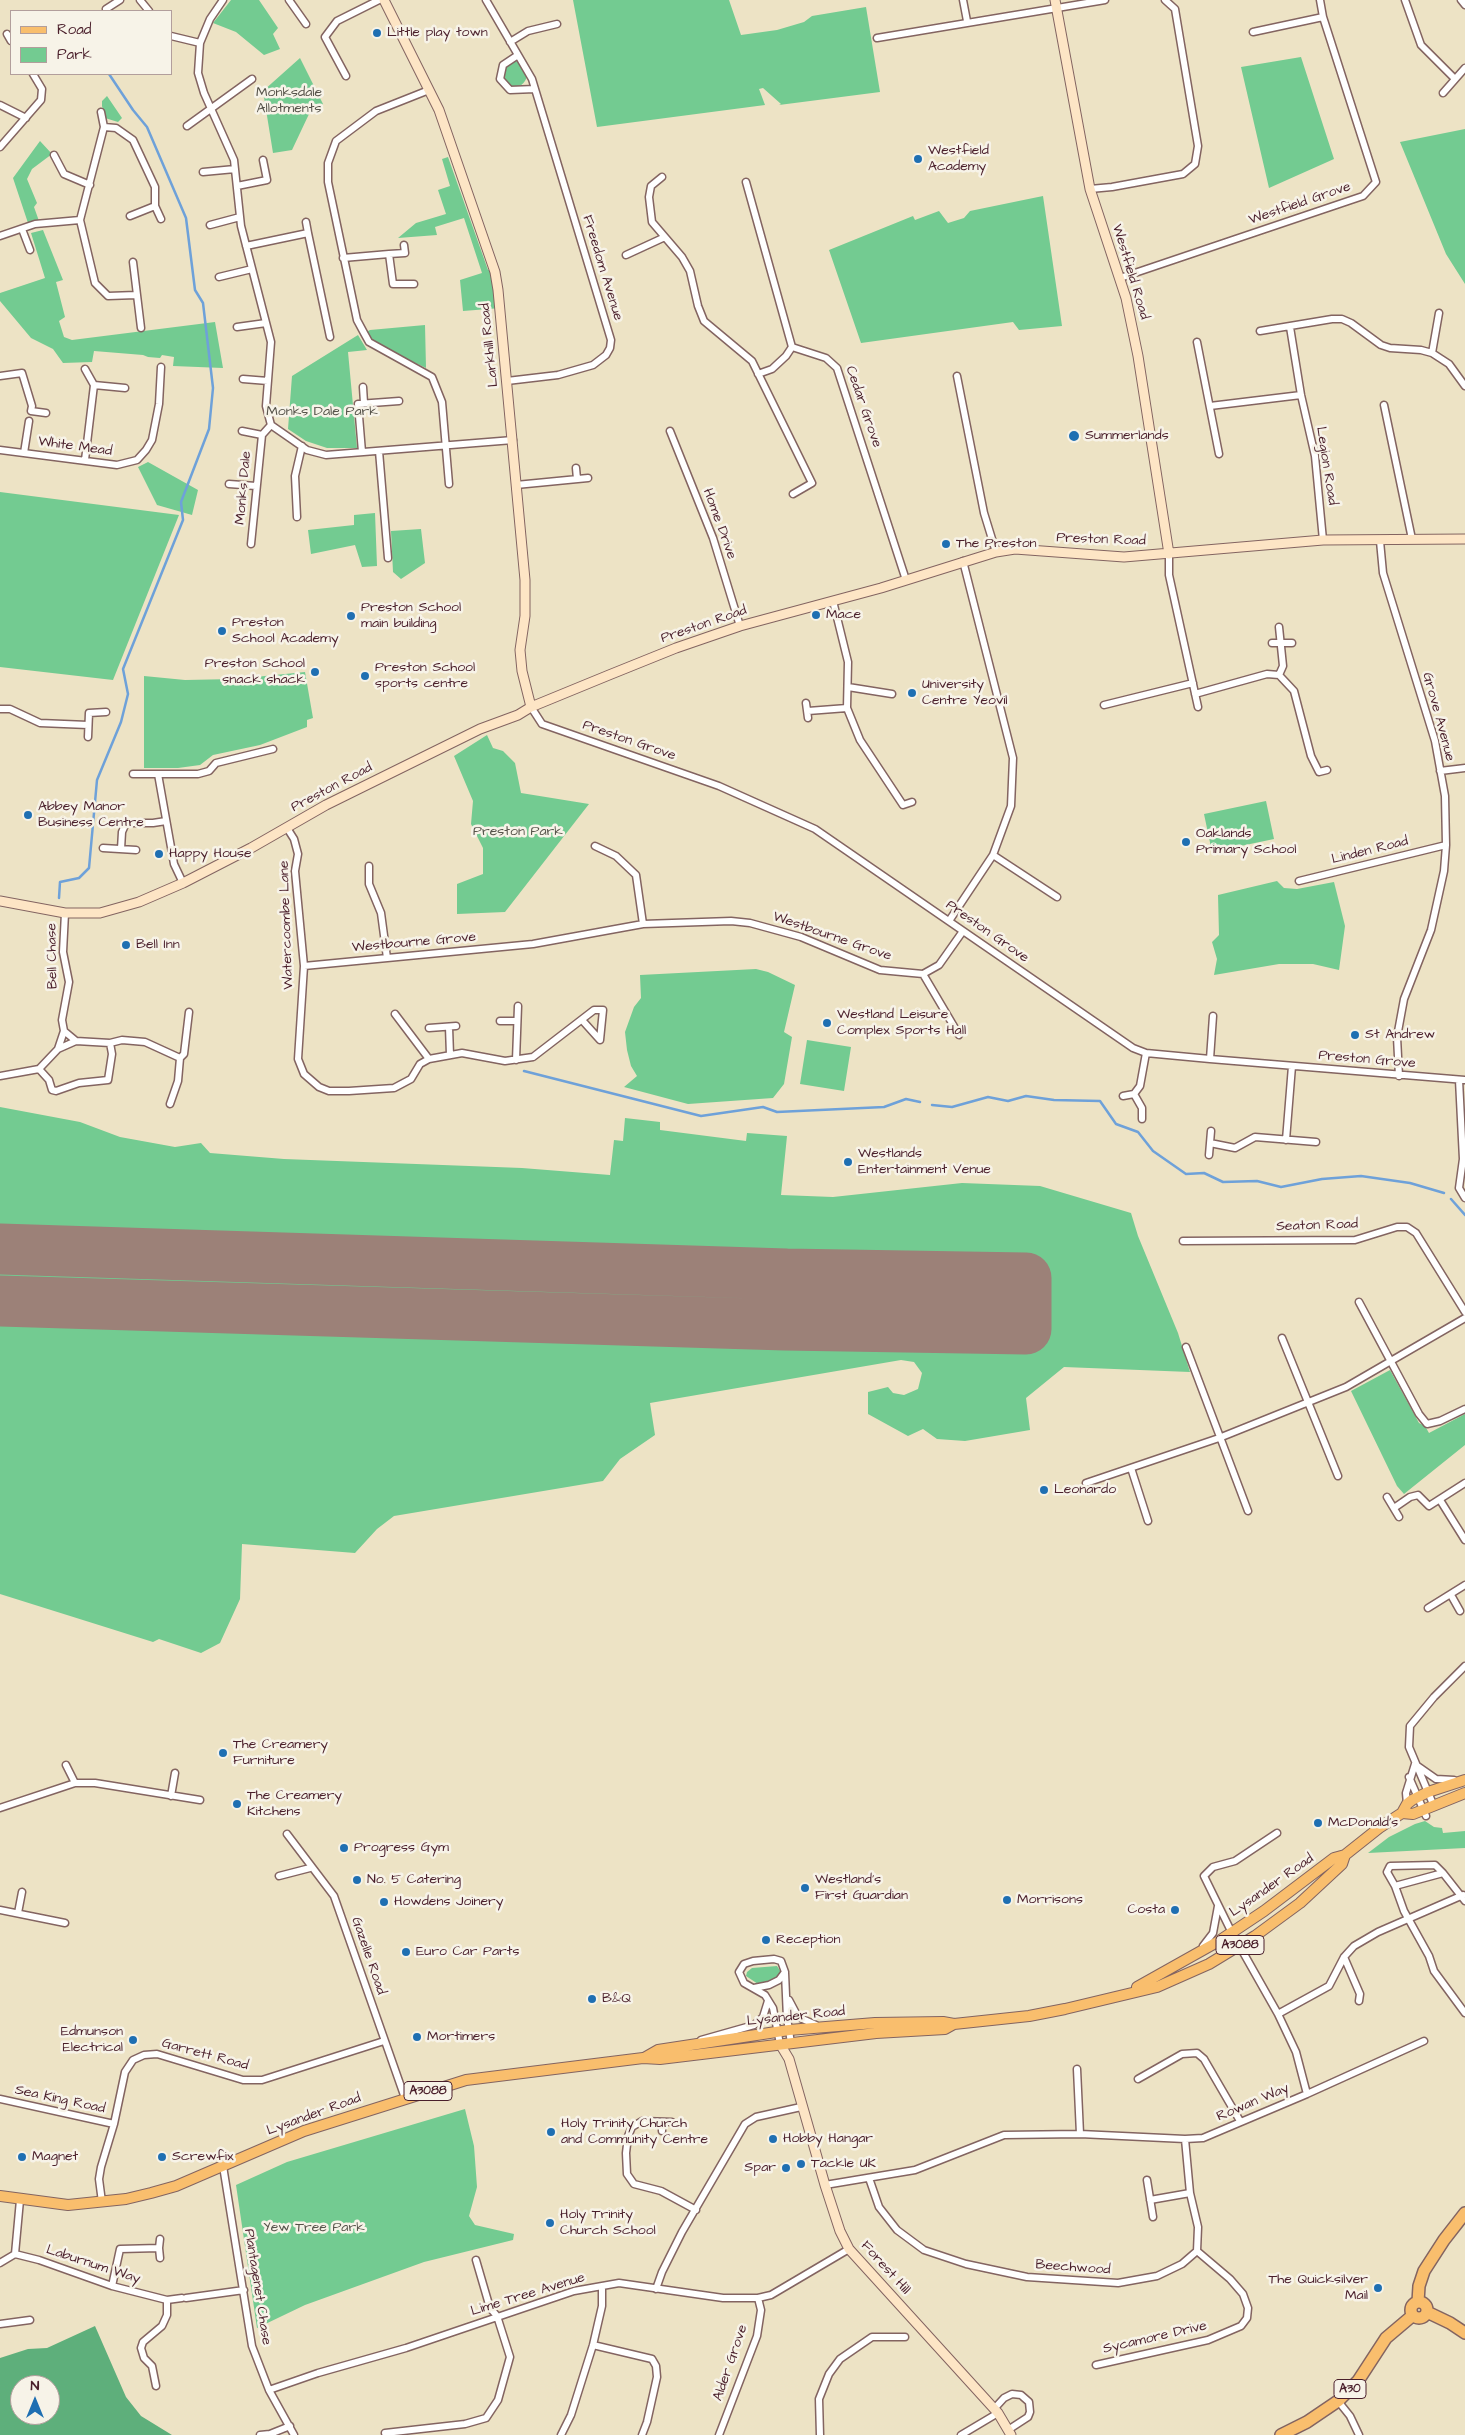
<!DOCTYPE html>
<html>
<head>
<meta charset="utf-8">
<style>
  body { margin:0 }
  #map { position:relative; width:1465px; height:2435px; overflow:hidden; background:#ede3c5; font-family:"Architects Daughter",sans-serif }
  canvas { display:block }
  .legend { position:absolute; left:10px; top:10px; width:162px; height:65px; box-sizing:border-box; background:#f7f3e8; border:1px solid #b29e9c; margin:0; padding:6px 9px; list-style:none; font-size:15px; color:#4a1f2b }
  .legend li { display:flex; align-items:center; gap:10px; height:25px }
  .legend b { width:25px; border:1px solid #b29e9c }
  .north { position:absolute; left:10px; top:2375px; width:50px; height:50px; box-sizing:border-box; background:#f7f3e8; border:1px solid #b29e9c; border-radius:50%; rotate:0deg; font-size:14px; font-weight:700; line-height:20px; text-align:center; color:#4a1f2b }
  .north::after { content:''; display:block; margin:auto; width:18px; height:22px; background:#1f6fb2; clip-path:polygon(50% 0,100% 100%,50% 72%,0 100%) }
</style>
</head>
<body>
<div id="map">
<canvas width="1465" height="2435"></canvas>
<ul class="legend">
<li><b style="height:6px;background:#f9be6d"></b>Road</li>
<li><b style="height:14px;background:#73cb91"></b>Park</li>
</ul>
<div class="north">N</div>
</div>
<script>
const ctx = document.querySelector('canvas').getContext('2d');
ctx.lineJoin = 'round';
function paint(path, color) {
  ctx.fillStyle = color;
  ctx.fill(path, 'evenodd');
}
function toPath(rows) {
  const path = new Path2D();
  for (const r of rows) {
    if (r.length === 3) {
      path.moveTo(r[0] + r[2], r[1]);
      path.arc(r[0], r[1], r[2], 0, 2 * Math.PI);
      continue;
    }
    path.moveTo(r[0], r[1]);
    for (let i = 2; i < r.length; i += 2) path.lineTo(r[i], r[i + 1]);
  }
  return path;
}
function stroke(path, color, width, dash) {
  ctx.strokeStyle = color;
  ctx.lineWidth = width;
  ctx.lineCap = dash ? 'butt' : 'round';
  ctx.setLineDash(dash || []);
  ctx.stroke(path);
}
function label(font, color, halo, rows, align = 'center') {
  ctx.font = font + ' "Architects Daughter",sans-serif';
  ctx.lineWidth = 5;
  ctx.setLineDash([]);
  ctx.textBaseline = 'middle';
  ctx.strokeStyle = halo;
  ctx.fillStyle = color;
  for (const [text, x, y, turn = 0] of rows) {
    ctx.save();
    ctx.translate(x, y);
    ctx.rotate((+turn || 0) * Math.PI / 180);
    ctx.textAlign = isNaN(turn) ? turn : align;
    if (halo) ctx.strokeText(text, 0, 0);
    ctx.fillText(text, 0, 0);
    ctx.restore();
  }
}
paint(toPath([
  [231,0,259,0,278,28,273,34,280,49,264,55,236,32,213,23],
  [573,0,729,0,741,35,777,30,804,22,812,16,866,7,880,92,779,105,781,104,763,88,759,89,765,105,597,127],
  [1301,57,1334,159,1269,188,1241,67],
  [300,58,323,104,309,114,292,150,273,153,263,91],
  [514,74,13],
  [107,96,122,118,118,122,105,118,102,106,102,101],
  [1465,129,1465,284,1446,254,1400,142],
  [40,141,52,154,32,169,27,179,37,203,34,207,39,221,28,223,13,178],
  [448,157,488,270,493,269,501,308,463,311,460,280,482,273,464,218,435,227,437,235,398,238,416,223,446,214,438,190,450,186,442,159],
  [1043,196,1062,326,1019,330,1013,322,861,343,829,250,913,216,915,220,939,211,948,223,964,218,970,211],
  [43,230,63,280,56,282,65,317,59,321,64,337,72,340,215,322,223,368,173,366,174,357,162,355,160,358,148,357,143,355,94,351,92,362,63,363,53,349,31,338,0,301,0,293,45,278,31,233],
  [425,325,426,368,371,342,364,333,370,330],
  [358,335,367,350,348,352,357,448,327,448,306,441,288,429,292,376],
  [148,462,198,490,192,515,157,505,138,467],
  [0,492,179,515,113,680,0,667],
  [375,513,377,566,362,567,355,545,311,554,308,530,354,525,354,515],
  [421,529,425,563,401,579,393,572,391,531],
  [305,672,313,718,307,720,307,727,260,745,213,755,200,765,178,768,144,768,144,676,185,680,235,679],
  [487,735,493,748,503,751,515,763,521,793,589,804,505,912,457,914,457,884,483,874,483,848,471,824,473,801,454,756],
  [1266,801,1274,839,1212,852,1204,814],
  [1277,881,1284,888,1297,889,1334,882,1345,926,1339,970,1313,964,1279,964,1214,975,1217,959,1212,942,1219,935,1218,895],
  [756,969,768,972,795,985,784,1032,792,1037,784,1084,773,1098,688,1104,624,1087,637,1076,631,1066,627,1050,625,1032,634,1007,641,998,640,975],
  [807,1040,851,1047,844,1091,800,1084],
  [0,1107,80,1122,120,1137,175,1147,201,1143,210,1153,284,1159,522,1168,610,1175,614,1140,623,1141,625,1118,660,1122,660,1130,746,1141,747,1133,787,1136,781,1195,833,1197,962,1183,1040,1186,1131,1213,1138,1236,1178,1333,1190,1372,1064,1367,1026,1398,1030,1430,965,1441,937,1439,923,1429,908,1436,868,1414,868,1392,888,1387,893,1393,904,1395,918,1389,922,1373,914,1362,901,1360,650,1403,655,1435,620,1459,603,1481,394,1516,377,1529,355,1553,242,1544,240,1599,220,1643,201,1653,159,1639,153,1642,0,1594],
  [1390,1370,1419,1423,1425,1426,1429,1433,1465,1414,1465,1445,1404,1494,1397,1486,1351,1391],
  [1425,1821,1434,1827,1442,1828,1443,1833,1465,1831,1465,1848,1368,1853,1389,1837,1415,1824],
  [777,1966,781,1972,774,1980,768,1983,758,1984,746,1976,747,1972,752,1968],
  [465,2109,474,2146,477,2187,469,2216,475,2225,514,2234,513,2240,424,2262,305,2305,257,2328,236,2185,287,2162]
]), '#73cb91');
paint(toPath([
  [95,2326,126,2397,141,2416,172,2435,0,2435,0,2358,28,2349,47,2348],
  [20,2385,50,2385,50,2415,20,2415]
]), '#5eaf7b');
stroke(toPath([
  [59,898,60,882,79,878,89,868,97,780,121,722,128,694,123,669,183,520,181,502,209,429,213,388,203,303,195,290,186,218,147,127,133,110,109,74],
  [524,1071,701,1116,763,1107,777,1112,884,1107,906,1099,920,1102],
  [932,1105,952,1107,988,1097,1008,1101,1026,1096,1054,1100,1100,1101,1116,1124,1138,1132,1153,1151,1186,1174,1204,1173,1223,1182,1257,1181,1281,1187,1322,1179,1361,1176,1410,1183,1444,1193],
  [1451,1199,1465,1215]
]), '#6ea1d9', 2.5);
stroke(toPath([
  [0,1249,786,1274,785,1325,0,1301],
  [786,1274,1026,1278,1026,1329,785,1325,786,1274]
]), '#9c8178', 51);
const street = toPath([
  [140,0,149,11],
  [223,0,210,19,200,43,198,73,204,93,234,160,241,226,271,342,266,406,271,425,307,450,326,455,513,440],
  [289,0,306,24],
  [486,0,532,79,611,340,610,348,606,355,593,365,558,375,507,381],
  [963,0,967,21],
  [1405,0,1421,45,1455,79],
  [1461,0,1465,5],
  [106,9,120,0],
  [1253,32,1323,17],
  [7,34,11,41],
  [171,36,200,43],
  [877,38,1105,0],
  [510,42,528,31,557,24],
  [518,55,503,65,500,79,510,90,535,89],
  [346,76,325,37,337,21,379,0],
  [429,90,376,111,336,141,328,163,328,182,357,320,364,333,369,342,432,377,442,402,449,484],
  [1443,93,1465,68],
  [0,105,26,118],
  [101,112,104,127],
  [187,126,252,79],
  [0,147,41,100,42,89,33,74],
  [54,155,64,174,90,185],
  [203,172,235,169],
  [662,177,651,186,649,197,652,222,682,257,690,271,698,306,704,321,752,361,812,483,793,494],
  [746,182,792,347,826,358,837,368,906,580],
  [237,186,267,180,263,160],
  [1090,189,1112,187,1183,174,1195,164,1198,146,1175,9,1165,0],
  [155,206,161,219],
  [130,216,155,206,155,187,133,140,116,128,104,127,80,220,95,283,108,296,136,295],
  [306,222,308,233],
  [210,225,240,217],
  [22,229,30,250],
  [0,236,35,224,80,220],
  [246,246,308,233,330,337],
  [389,254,405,253,404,245],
  [626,255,665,237],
  [343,258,389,254,393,284,414,284],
  [133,262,141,328],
  [219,277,252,269],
  [1120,278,1363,196,1376,182,1323,17,1320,0],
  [237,327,266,323],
  [1290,327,1301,395,1315,456,1323,540],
  [1260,331,1332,319,1342,319,1351,323,1381,345,1390,348,1421,350,1432,353,1449,364,1465,386],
  [1197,342,1219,454],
  [1432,353,1439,313],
  [758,374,772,369,786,356,792,347],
  [0,376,22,373,32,406,31,411,46,413],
  [957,376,984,513,996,552],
  [243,379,268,381],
  [94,385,125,388],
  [363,387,364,403],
  [1384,405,1412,539],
  [1210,406,1301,395],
  [242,431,262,435],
  [670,431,713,538,740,626],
  [0,450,117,465,137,460,146,450,152,440,159,404,161,367],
  [379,451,388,558],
  [362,452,358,404,399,401],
  [24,453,29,421],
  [85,460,94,385,85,369],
  [576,468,577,479],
  [229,484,256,486],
  [516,485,588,478],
  [297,517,295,476,302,446],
  [1380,541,1383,573,1435,741,1445,796,1446,845,1444,871,1431,930,1404,999,1397,1037,1399,1076],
  [251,544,262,435,271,425],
  [1169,554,1169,575,1198,707],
  [833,601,848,662,847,708,860,740,903,805,912,802],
  [1279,627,1283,666,1279,675],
  [1272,643,1292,643],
  [848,687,892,694],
  [1195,694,1267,674,1279,675,1294,691,1311,756,1319,772,1327,770],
  [806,703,808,718],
  [1104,705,1193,683],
  [531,707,542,724,719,786,815,829,1133,1048,1146,1053,1210,1059,1465,1080],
  [0,709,10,709,40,723,88,725],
  [808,711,847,708],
  [88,737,89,713,106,712],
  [1440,771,1465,768],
  [133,774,198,774,209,771,216,763,273,749],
  [158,774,174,864,183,883],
  [287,828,294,839,298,854,295,871,304,966,298,1059,304,1074,319,1087,329,1091,349,1091,394,1088,411,1079,420,1064,429,1059,462,1053,505,1061,533,1057,594,1010,603,1010,600,1040,582,1020],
  [595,846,616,856,636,875,643,924],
  [103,848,136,850],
  [121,849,122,832,126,823,153,823,166,821],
  [993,855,1057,897],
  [369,866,369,884,381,913,387,958],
  [1299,881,1446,845],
  [949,921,993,855,1011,806,1013,758,963,561],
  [304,966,533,944,643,924,731,921,750,923,801,937,880,970,923,974,939,965,963,931],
  [923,974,959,1035],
  [395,1014,429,1059],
  [500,1021,517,1021],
  [449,1027,450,1055],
  [429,1028,456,1026],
  [64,1031,76,1041,110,1043,122,1040,145,1042,180,1058,184,1054,189,1012],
  [58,1049,76,1041],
  [1210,1059,1213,1016],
  [516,1060,518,1006],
  [39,1069,49,1080,52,1090,56,1091,79,1083,108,1080,112,1054,110,1043],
  [0,1076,39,1069,58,1049,64,1031,62,1020,69,982,63,952,65,913],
  [1459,1080,1463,1159,1459,1188,1465,1198],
  [1134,1094,1142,1108,1142,1119],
  [1123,1096,1134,1094,1140,1086,1146,1053],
  [170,1104,178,1081,180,1058],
  [1286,1140,1292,1066],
  [1210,1143,1235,1148,1255,1137,1316,1142],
  [1209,1155,1211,1131],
  [1183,1241,1355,1240,1397,1227,1407,1227,1416,1233,1465,1312],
  [1359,1302,1419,1414,1427,1424,1440,1421,1465,1409],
  [1282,1338,1338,1476],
  [1186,1347,1248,1511],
  [1131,1468,1148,1521],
  [1086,1483,1219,1438,1346,1387,1465,1318],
  [1387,1497,1399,1517],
  [1440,1500,1465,1540],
  [1394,1508,1410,1497,1418,1495,1429,1506,1465,1483],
  [1451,1595,1460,1611],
  [1428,1608,1465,1585],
  [66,1765,75,1783],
  [1416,1765,1436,1779,1454,1780],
  [1409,1777,1426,1816],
  [171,1796,175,1773],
  [1407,1804,1406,1793,1415,1764],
  [1433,1804,1409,1747,1410,1726,1434,1697,1465,1666],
  [0,1808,75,1783,95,1783,200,1800],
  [1277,1833,1235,1861,1213,1867,1204,1876,1231,1931,1278,2014,1296,2052,1307,2094],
  [287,1834,334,1896,405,2098],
  [279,1876,310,1868],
  [1395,1886,1387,1872,1390,1866,1435,1865,1443,1873],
  [1465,1901,1443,1873,1395,1886,1404,1911,1429,1956,1434,1971,1465,2013],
  [0,1910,65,1923],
  [18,1913,22,1892],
  [1203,1946,1213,1933,1218,1906],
  [1344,1957,1360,1994,1359,2001],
  [785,1973,787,2018,791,2043],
  [754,1988,769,1985,779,1980,785,1972,781,1961,774,1959,753,1961,744,1964,739,1972,744,1983,765,1995,773,2008,780,2044],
  [789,2000,798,2017,816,2025],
  [1278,2014,1329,1986,1344,1957,1354,1946,1378,1932,1463,1895],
  [701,2040,754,2025,763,2017,768,2001],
  [1077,2069,1080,2134],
  [1138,2079,1182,2054,1197,2053,1204,2059,1240,2121],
  [0,2099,114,2124],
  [672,2122,642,2121,632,2127,628,2136,626,2153,627,2174,634,2184,661,2191,696,2210],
  [662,2131,662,2122],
  [223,2166,252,2346,269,2390,294,2435],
  [869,2178,879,2207,897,2230,924,2250,966,2264,1027,2277,1118,2283,1157,2276,1182,2264,1197,2251,1198,2227,1190,2193,1185,2139],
  [1147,2180,1153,2217],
  [825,2185,915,2170,1004,2135,1080,2134,1185,2139,1203,2138,1307,2094,1424,2041],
  [1150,2200,1190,2193],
  [102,2202,99,2179,101,2167,114,2124,125,2072,133,2060,144,2055,157,2054,243,2080,262,2080,384,2041],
  [159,2248,160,2258],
  [15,2254,20,2200],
  [0,2263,15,2254,39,2260,112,2286,167,2300,182,2298],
  [112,2286,120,2249,159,2248,160,2239],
  [656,2289,662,2272,682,2232,745,2124,756,2117,801,2107],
  [186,2298,244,2290],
  [0,2324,30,2320],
  [593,2345,652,2359,656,2366,657,2377,647,2422,642,2435],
  [1096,2365,1208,2340,1241,2326,1247,2318,1248,2308,1243,2294,1230,2279,1197,2251],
  [156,2386,152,2366,144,2358,141,2348,143,2342,162,2326,167,2315,167,2300],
  [269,2390,318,2373,406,2348,574,2291,619,2283,723,2298,758,2298,771,2295,849,2249],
  [1338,2401,1350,2416,1359,2435],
  [994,2409,1004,2398,1012,2394,1021,2395,1029,2402,1030,2412,1028,2417,1008,2430],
  [385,2433,465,2424,486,2418,498,2400,510,2357,497,2316,490,2308,476,2260],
  [260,2435,270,2434,290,2426],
  [561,2435,571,2415,593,2345,602,2306,602,2286],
  [719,2435,757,2336,761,2310,758,2298],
  [820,2435,819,2399,829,2374,840,2359,872,2337,905,2337],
  [961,2435,998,2413]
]);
const secondary = toPath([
  [384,0,439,110,495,272,498,290,525,580,525,616,520,650,522,671,531,707],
  [1055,0,1090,189,1126,298,1138,356,1169,554],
  [0,901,65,913,100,913,139,902,183,883,251,848,326,805,480,729,518,715,531,707,609,675,676,648,740,626,881,588,996,552,1015,549,1124,557,1323,540,1465,539],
  [780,2044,789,2059,825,2185,840,2231,849,2249,998,2413,1011,2435]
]);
const primary = toPath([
  [1402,1813,1413,1814,1465,1793],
  [1137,1987,1219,1941,1264,1911,1334,1858,1345,1855,1379,1828,1402,1813,1407,1804,1412,1800,1428,1792,1465,1780],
  [644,2058,658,2050,789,2030,875,2023,943,2022,954,2024],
  [0,2196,68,2205,126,2199,151,2193,176,2186,304,2131,466,2080,643,2058,660,2059,876,2033,945,2029,954,2024,1029,2016,1065,2009,1157,1987,1209,1964,1255,1936,1300,1903,1342,1864,1345,1855]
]);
const highway = toPath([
  [1419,2310,8],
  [1418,2302,1419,2286,1424,2271,1444,2240,1465,2213],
  [1427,2312,1450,2323,1465,2333],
  [1281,2435,1307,2422,1338,2401,1358,2381,1386,2338,1412,2316]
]);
stroke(street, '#836461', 9);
stroke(secondary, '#836461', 11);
stroke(primary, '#836461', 12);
stroke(highway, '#836461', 14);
stroke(street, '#fff', 6);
stroke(secondary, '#fde5c5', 9);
stroke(primary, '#f9be6d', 10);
stroke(highway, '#f9be6d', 11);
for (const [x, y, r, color] of [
  [377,33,5,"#1f6fb2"],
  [918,159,5,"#1f6fb2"],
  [1074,436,6,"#1f6fb2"],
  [946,544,5,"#1f6fb2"],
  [816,615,5,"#1f6fb2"],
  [351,616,5,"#1f6fb2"],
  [222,631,5,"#1f6fb2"],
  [315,672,5,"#1f6fb2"],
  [365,676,5,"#1f6fb2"],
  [912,693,5,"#1f6fb2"],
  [28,815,5,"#1f6fb2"],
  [1186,842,5,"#1f6fb2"],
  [159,854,5,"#1f6fb2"],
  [126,945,5,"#1f6fb2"],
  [827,1023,5,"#1f6fb2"],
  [1355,1035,5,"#1f6fb2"],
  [848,1162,5,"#1f6fb2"],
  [1044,1490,5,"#1f6fb2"],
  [223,1753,5,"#1f6fb2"],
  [237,1804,5,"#1f6fb2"],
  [1318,1823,5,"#1f6fb2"],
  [344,1848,5,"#1f6fb2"],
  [357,1880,5,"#1f6fb2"],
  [805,1888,5,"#1f6fb2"],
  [1007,1900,5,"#1f6fb2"],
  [384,1902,5,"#1f6fb2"],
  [1175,1910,5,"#1f6fb2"],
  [766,1940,5,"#1f6fb2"],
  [406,1952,5,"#1f6fb2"],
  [592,1999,5,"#1f6fb2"],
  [417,2037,5,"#1f6fb2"],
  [133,2040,5,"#1f6fb2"],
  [551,2132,5,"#1f6fb2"],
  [773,2139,5,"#1f6fb2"],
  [22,2157,5,"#1f6fb2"],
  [162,2157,5,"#1f6fb2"],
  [801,2164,5,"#1f6fb2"],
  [786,2168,5,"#1f6fb2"],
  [550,2223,5,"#1f6fb2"],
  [1378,2288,5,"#1f6fb2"]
]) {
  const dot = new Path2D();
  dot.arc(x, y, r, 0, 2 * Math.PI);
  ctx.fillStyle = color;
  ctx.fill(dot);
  stroke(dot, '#f7f3e8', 2);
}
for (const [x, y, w] of [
  [1240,1945,48],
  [428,2091,48],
  [1350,2389,32]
]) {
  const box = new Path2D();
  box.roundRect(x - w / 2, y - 9.5, w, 19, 4);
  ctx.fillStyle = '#f7f3e8';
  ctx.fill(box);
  stroke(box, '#4a1f2b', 1);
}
label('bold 12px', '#4a1f2b', null, [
  ["A3088",1240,1945],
  ["A3088",428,2091],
  ["A30",1350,2389]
]);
label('14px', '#4a1f2b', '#f7f3e8', [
  ["Little play town",387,33],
  ["Westfield",928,151],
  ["Academy",928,167],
  ["Summerlands",1085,436],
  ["The Preston",956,544],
  ["Preston School",361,608],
  ["main building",361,624],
  ["Mace",826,615],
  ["Preston",232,623],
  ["School Academy",232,639],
  ["Preston School",305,664,"right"],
  ["snack shack",305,680,"right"],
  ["Preston School",375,668],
  ["sports centre",375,684],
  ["University",922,685],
  ["Centre Yeovil",922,701],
  ["Abbey Manor",38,807],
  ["Business Centre",38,823],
  ["Oaklands",1196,834],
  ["Primary School",1196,850],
  ["Happy House",169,854],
  ["Bell Inn",136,945],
  ["Westland Leisure",837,1015],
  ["Complex Sports Hall",837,1031],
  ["St Andrew",1365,1035],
  ["Westlands",858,1154],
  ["Entertainment Venue",858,1170],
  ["Leonardo",1054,1490],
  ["The Creamery",233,1745],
  ["Furniture",233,1761],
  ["The Creamery",247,1796],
  ["Kitchens",247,1812],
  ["McDonald's",1328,1823],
  ["Progress Gym",354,1848],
  ["No. 5 Catering",367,1880],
  ["Westland's",815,1880],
  ["First Guardian",815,1896],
  ["Morrisons",1017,1900],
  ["Howdens Joinery",394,1902],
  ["Costa",1165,1910,"right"],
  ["Reception",776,1940],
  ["Euro Car Parts",416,1952],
  ["B&Q",602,1999],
  ["Edmunson",123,2032,"right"],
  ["Electrical",123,2048,"right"],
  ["Mortimers",427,2037],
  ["Holy Trinity Church",561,2124],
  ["and Community Centre",561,2140],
  ["Hobby Hangar",783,2139],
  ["Magnet",32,2157],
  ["Screwfix",172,2157],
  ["Tackle UK",811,2164],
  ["Spar",776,2168,"right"],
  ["Holy Trinity",560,2215],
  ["Church School",560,2231],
  ["The Quicksilver",1368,2280,"right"],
  ["Mail",1368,2296,"right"]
], 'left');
label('14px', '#56534a', '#f7f3e8', [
  ["Monksdale",289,93],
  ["Allotments",289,109],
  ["Monks Dale Park",322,412],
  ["Preston Park",518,832],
  ["Yew Tree Park",314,2228]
]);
label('14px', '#4a1f2b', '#f7f3e8', [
  ["Westfield Grove",1300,204,-19],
  ["Freedom Avenue",602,268,73],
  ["Westfield Road",1130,272,73],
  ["Larkhill Road",490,345,-96],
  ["Cedar Grove",863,407,71],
  ["White Mead",75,447,8],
  ["Legion Road",1326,466,81],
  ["Monks Dale",244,488,-85],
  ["Home Drive",719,524,70],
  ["Preston Road",1101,540,2],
  ["Preston Road",704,625,-19],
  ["Grove Avenue",1438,717,75],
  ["Preston Grove",629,741,19],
  ["Preston Road",332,788,-28],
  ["Linden Road",1370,851,-14],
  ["Watercoombe Lane",287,925,-92],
  ["Preston Grove",987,932,35],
  ["Westbourne Grove",832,937,19],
  ["Westbourne Grove",414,943,-5],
  ["Bell Chase",53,956,-91],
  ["Preston Grove",1367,1060,5],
  ["Seaton Road",1317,1226,-2],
  ["Lysander Road",1272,1886,-35],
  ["Gazelle Road",368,1956,71],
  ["Lysander Road",796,2017,-6],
  ["Garrett Road",205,2055,15],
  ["Sea King Road",60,2100,12],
  ["Rowan Way",1253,2103,-23],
  ["Lysander Road",314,2115,-20],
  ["Laburnum Way",93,2265,18],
  ["Forest Hill",885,2268,48],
  ["Beechwood",1073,2268,4],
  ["Plantagenet Chase",257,2287,81],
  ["Lime Tree Avenue",528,2295,-17],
  ["Sycamore Drive",1155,2338,-13],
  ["Alder Grove",731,2363,-71]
]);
</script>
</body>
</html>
